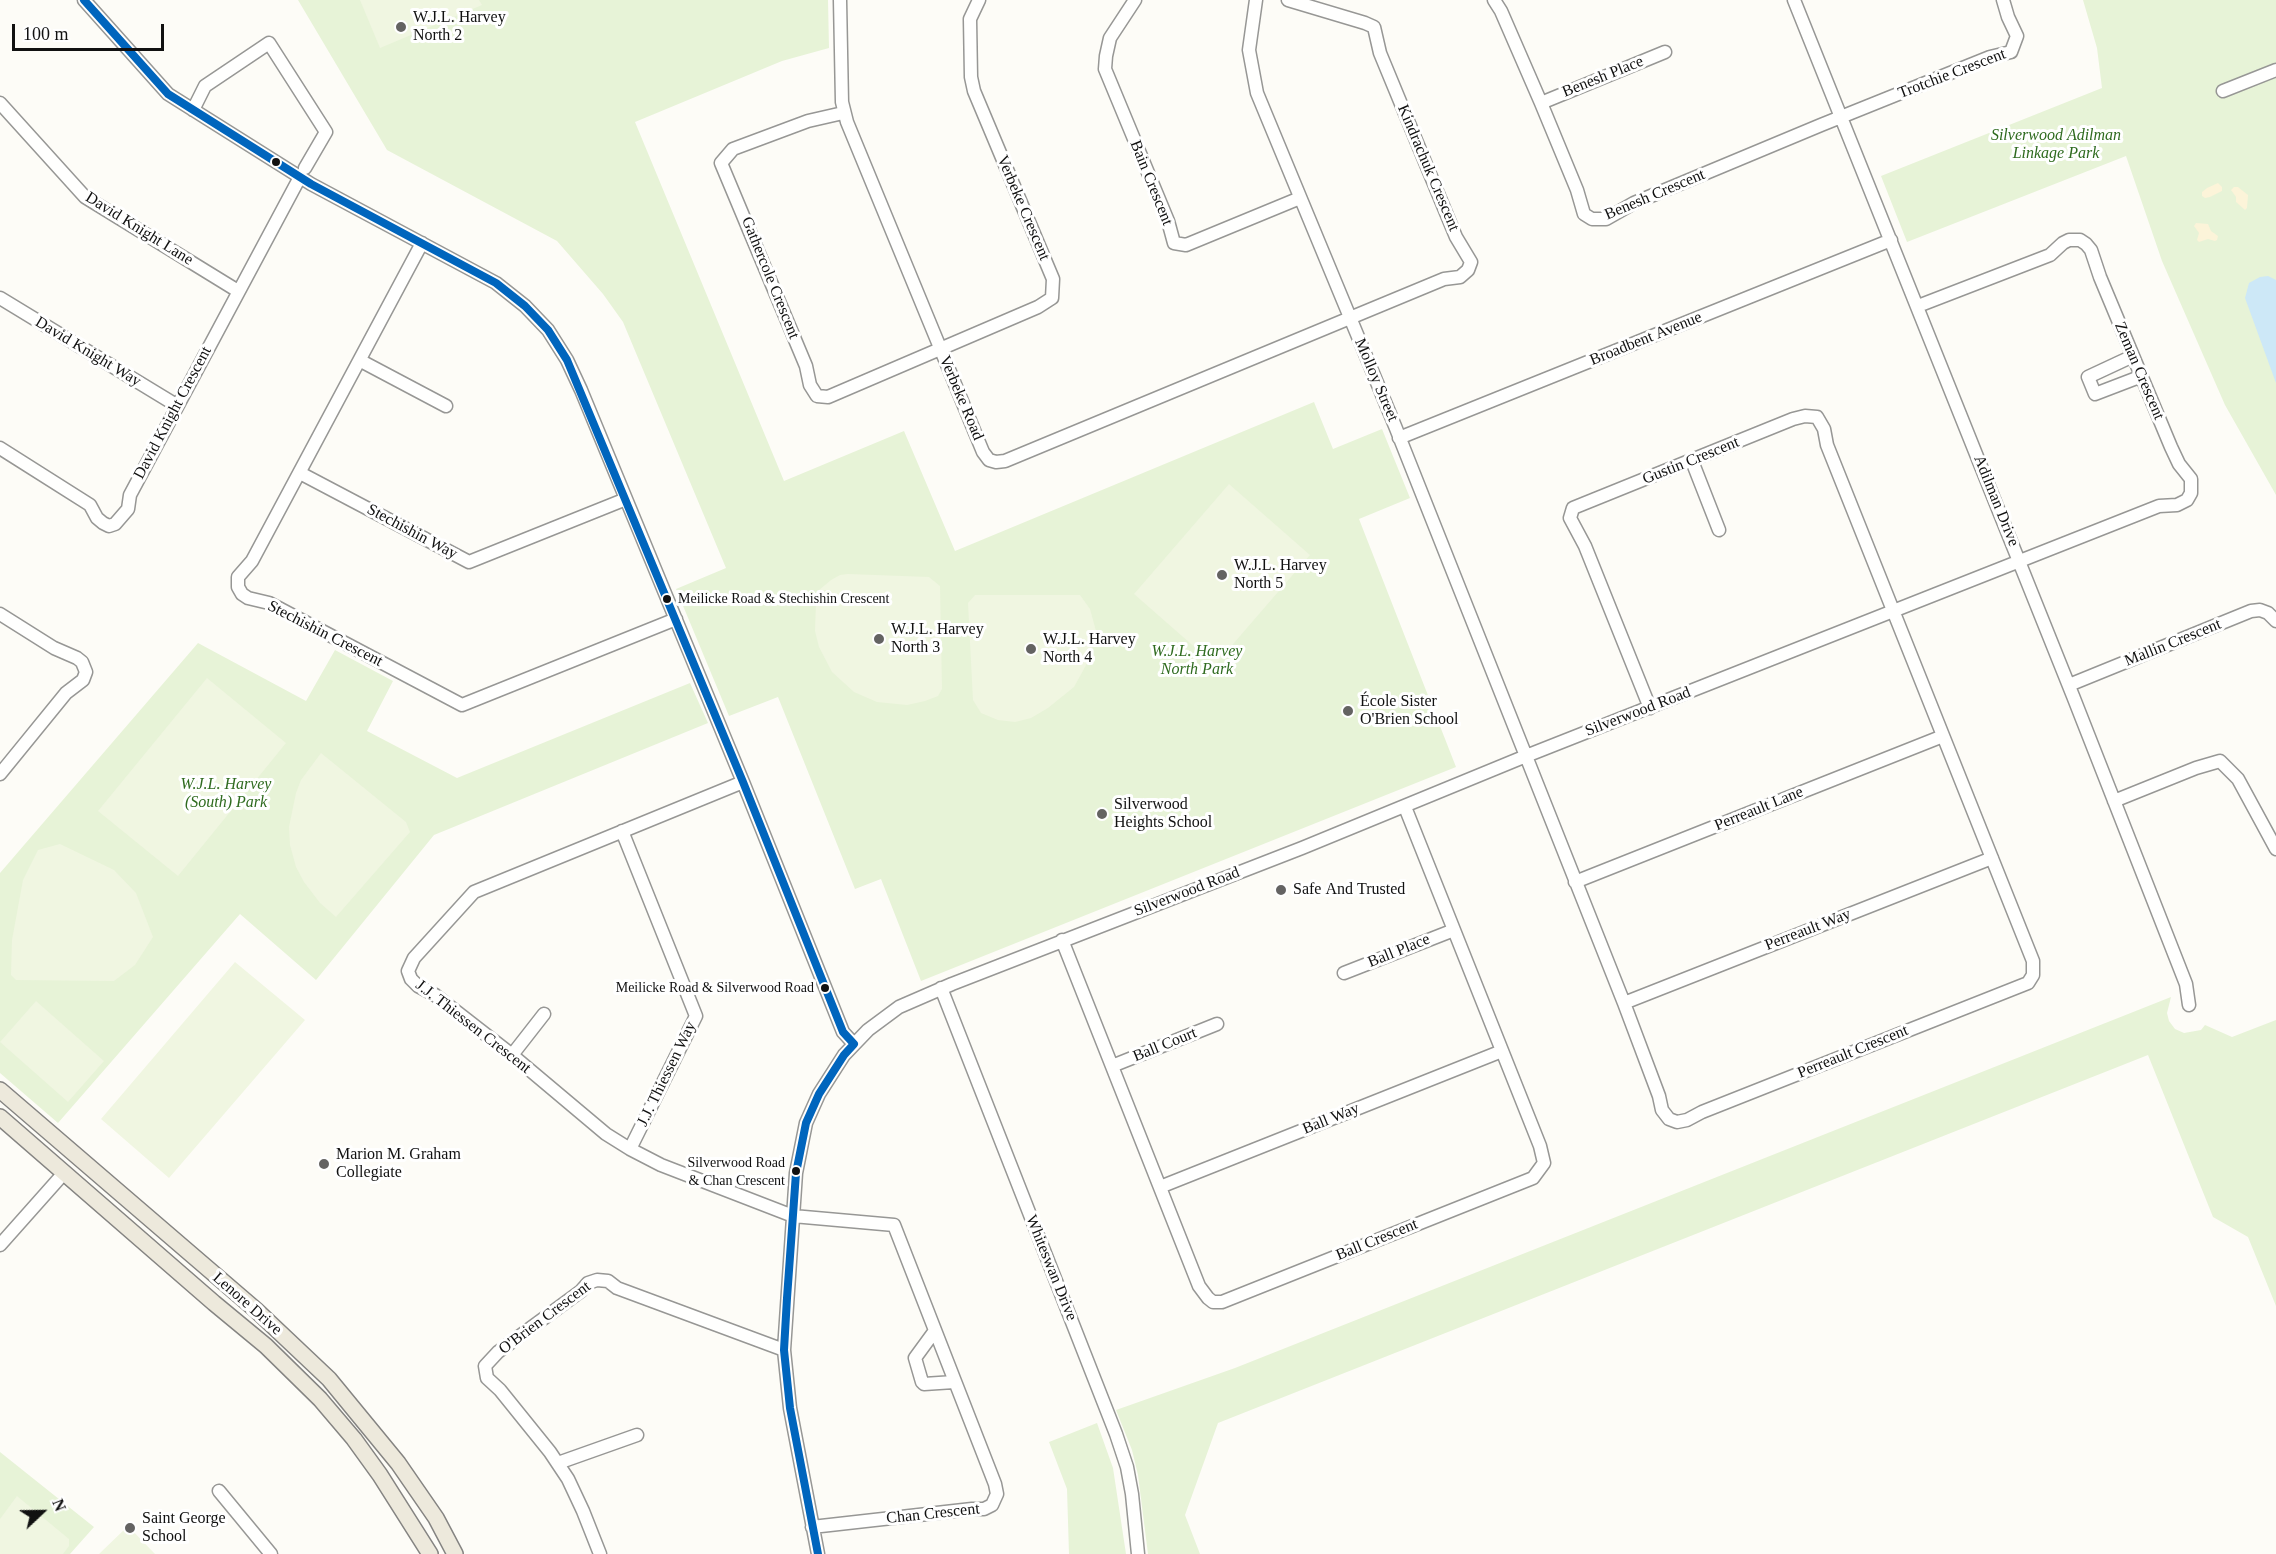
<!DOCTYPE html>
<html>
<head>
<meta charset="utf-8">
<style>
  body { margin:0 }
  #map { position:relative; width:2276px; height:1554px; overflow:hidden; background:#fdfcf7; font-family:Georgia,serif }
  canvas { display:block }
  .north { position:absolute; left:12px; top:1482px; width:60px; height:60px; -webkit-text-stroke:4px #fff; paint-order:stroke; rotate:68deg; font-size:16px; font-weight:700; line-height:24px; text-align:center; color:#111 }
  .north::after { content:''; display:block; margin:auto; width:21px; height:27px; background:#111; clip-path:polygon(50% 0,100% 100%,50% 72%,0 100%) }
  .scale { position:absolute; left:12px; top:24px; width:152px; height:27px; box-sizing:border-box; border:3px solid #111; border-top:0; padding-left:8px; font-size:18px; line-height:21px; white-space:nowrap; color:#111; -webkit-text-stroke:4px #fff; paint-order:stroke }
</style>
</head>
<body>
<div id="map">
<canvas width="2276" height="1554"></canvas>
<div class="north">N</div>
<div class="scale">100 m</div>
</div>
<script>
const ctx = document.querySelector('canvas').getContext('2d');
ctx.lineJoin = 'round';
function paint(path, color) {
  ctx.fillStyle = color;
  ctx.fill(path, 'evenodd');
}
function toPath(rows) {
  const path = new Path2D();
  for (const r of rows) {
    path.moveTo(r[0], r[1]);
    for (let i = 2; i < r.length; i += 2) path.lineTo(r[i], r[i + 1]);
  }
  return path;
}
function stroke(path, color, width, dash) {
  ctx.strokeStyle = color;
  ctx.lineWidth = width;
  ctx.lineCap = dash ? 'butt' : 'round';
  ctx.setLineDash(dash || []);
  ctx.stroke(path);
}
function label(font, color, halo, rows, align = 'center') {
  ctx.font = font + ' Georgia,serif';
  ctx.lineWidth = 6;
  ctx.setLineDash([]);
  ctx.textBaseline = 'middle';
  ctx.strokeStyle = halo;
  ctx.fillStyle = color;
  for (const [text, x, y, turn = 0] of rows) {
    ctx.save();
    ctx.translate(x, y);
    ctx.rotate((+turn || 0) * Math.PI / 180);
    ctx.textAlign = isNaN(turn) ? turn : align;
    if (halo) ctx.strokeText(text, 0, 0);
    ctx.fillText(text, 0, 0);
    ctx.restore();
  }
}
paint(toPath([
  [298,0,828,0,829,48,782,61,635,122,784,481,904,431,955,551,1314,402,1333,449,1382,429,1410,498,1359,519,1456,767,921,981,881,879,855,889,778,697,729,716,676,589,726,568,623,322,603,294,557,241,387,150],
  [2083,0,2276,0,2276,495,2225,405,2162,261,2126,156,1907,242,1881,176,2102,88,2097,48],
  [198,643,306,701,335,650,393,681,367,731,457,778,690,683,708,723,434,835,316,980,240,914,58,1123,0,1073,0,873],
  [2171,997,2167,1013,2169,1021,2175,1029,2184,1033,2201,1030,2205,1025,2232,1037,2276,1020,2276,1306,2248,1237,2213,1217,2148,1055,1218,1423,1185,1515,1200,1554,1148,1554,1138,1475,1132,1450,1116,1410,1235,1368],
  [1097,1423,1113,1468,1126,1554,1069,1554,1067,1489,1049,1442],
  [0,1452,94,1527,70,1554,0,1554]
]), '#e7f3d7');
paint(toPath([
  [2218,183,2222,187,2222,191,2210,197,2205,198,2202,196,2202,192,2207,188],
  [2234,187,2238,187,2248,195,2247,208,2245,210,2236,202,2236,197,2231,190],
  [2196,223,2208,224,2211,231,2218,236,2217,240,2215,241,2208,239,2199,242,2197,240,2199,233,2194,226]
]), '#fcf4d9');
paint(toPath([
  [360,0,479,0,482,5,380,48],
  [1229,484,1310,555,1215,665,1134,594],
  [848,574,929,577,940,586,942,689,938,696,925,701,907,705,877,702,854,692,832,672,819,647,815,631,816,603,819,590,831,580,840,575],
  [975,595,1080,595,1090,609,1096,631,1090,658,1074,687,1048,708,1031,718,1015,722,998,720,981,713,973,700,968,603],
  [207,678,286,743,178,876,98,811],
  [321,753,406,822,410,832,336,917,320,903,304,882,296,867,290,845,289,827,296,793,301,780],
  [60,844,114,870,136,893,153,937,135,965,114,981,16,980,11,975,12,940,23,880,38,850],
  [235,962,305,1020,169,1178,101,1119],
  [36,1001,104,1061,68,1102,0,1042],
  [17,1496,69,1539,69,1546,63,1554,0,1554,0,1519],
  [128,1526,155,1554,99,1554]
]), '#f0f6e1');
paint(toPath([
  [2268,276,2276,280,2276,383,2245,298,2249,283,2260,277]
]), '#cde8f7');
const minor = toPath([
  [84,0,168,94,311,184,496,283,525,306,548,330,567,360,581,390,743,782,843,1032,854,1044],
  [840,0,842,102,847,122,983,452,989,460,996,462,1005,461,1444,279,1460,277,1468,270,1471,262,1456,237,1380,53,1374,27,1365,23,1288,0],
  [1135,0,1110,38,1106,56,1105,69,1168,221,1174,243,1186,245,1300,198],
  [1256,0,1249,50,1257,93,1395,426,1624,1003,1659,1096,1662,1110,1669,1119,1677,1122,1687,1120,1702,1112,2028,983,2033,975,2033,961,1827,445,1824,429,1817,417,1805,416,1793,419,1573,508,1570,518,1585,546,1650,708],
  [1494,0,1501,11,1541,103,1577,190,1584,214,1592,219,1606,219,1634,203,1821,125,1990,57,2011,52,2017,36,2008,17,2003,0],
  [1794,0,2073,696,2186,984,2189,1005],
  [2223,91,2276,70],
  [0,103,85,197,238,291],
  [1541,103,1665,52],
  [193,110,205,86,269,43,326,132,305,168],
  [843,113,808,121,733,149,721,163,806,366,810,385,817,396,828,397,1038,307,1052,298,1053,279,974,91,971,77,970,19,979,0],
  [422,243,252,561,238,577,238,587,242,594,248,598,269,603,462,705,676,619],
  [0,298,176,405],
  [2133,356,2088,377,2095,394,2142,376],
  [361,361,446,406],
  [1399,438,1891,240],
  [0,448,90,505,97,518,103,523,109,526,115,524,128,509,130,495,300,177],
  [1692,461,1719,530],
  [300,473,469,562,626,499],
  [0,614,54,648,77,658,82,662,86,672,83,680,66,693,0,774],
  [2069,685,2251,611,2260,610,2268,613,2276,621],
  [743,782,474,892,414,958,408,971,411,979,418,986,435,995,512,1055,606,1134,630,1149,661,1165,793,1216,894,1225,995,1484,997,1494,992,1505,984,1509,972,1509,812,1527],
  [2114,801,2196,768,2220,761,2238,779,2276,849],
  [622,831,696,1016,630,1149],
  [1575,882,1943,736],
  [1062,940,1199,1286,1208,1298,1213,1302,1222,1302,1533,1178,1544,1163,1540,1146,1405,807],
  [1344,973,1454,930],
  [941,988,1116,1434,1127,1467,1132,1494,1138,1554],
  [1624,1003,1992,858],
  [512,1055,544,1014],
  [1112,1066,1217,1024],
  [1160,1187,1502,1051],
  [0,1245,64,1173],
  [934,1332,915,1358,922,1382,924,1384,954,1382],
  [558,1463,637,1435],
  [219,1491,271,1554],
  [600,1554,583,1511,568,1479,550,1452,500,1390,487,1378,485,1366,498,1352,581,1291,588,1283,597,1280,608,1281,617,1288,784,1350],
  [818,1554,790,1408,784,1350,796,1173,806,1123,819,1094,844,1055,868,1030,899,1007,952,984,1302,848,1526,756,2040,553,2159,506,2177,505,2187,500,2191,493,2191,479,2179,464,2171,447,2100,277,2091,250,2086,244,2080,240,2069,240,2063,243,2050,255,1918,306]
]);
const major = toPath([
  [0,1090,256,1310,329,1379,398,1463,436,1518,455,1554],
  [0,1117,214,1303,266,1346,320,1399,354,1439,380,1475,430,1554]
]);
stroke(minor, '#979795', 15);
stroke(major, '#858482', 18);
stroke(minor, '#fffffe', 12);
stroke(major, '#ede9dc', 15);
stroke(toPath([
  [84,0,168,94,311,184,496,283,525,306,548,330,567,360,743,782,843,1032,854,1044,844,1055,819,1094,806,1123,796,1173,787,1298,784,1350,790,1408,818,1554]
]), '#0065bd', 8);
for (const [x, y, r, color] of [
  [401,27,6,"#646362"],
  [276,162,5,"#111"],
  [1222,575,6,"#646362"],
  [667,599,5,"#111"],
  [879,639,6,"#646362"],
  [1031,649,6,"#646362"],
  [1348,711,6,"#646362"],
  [1102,814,6,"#646362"],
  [1281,890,6,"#646362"],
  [825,988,5,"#111"],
  [324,1164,6,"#646362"],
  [796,1171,5,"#111"],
  [130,1528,6,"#646362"]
]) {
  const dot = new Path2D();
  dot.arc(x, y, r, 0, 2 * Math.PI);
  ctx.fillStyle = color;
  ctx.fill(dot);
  stroke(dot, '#fff', 2);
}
label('14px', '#111', '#fff', [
  ["Meilicke Road & Stechishin Crescent",678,599,"left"],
  ["Meilicke Road & Silverwood Road",814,988],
  ["Silverwood Road",785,1163],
  ["& Chan Crescent",785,1181]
], 'right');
label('16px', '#111', '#fff', [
  ["W.J.L. Harvey",413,18],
  ["North 2",413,36],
  ["W.J.L. Harvey",1234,566],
  ["North 5",1234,584],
  ["W.J.L. Harvey",891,630],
  ["North 3",891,648],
  ["W.J.L. Harvey",1043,640],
  ["North 4",1043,658],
  ["École Sister",1360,702],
  ["O'Brien School",1360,720],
  ["Silverwood",1114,805],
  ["Heights School",1114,823],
  ["Safe And Trusted",1293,890],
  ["Marion M. Graham",336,1155],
  ["Collegiate",336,1173],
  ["Saint George",142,1519],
  ["School",142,1537]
], 'left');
label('16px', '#111', '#fff', [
  ["Trotchie Crescent",1952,74,-21],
  ["Benesh Place",1603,77,-22],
  ["Kindrachuk Crescent",1428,168,67],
  ["Bain Crescent",1151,183,68],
  ["Benesh Crescent",1655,195,-23],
  ["Verbeke Crescent",1023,208,67],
  ["David Knight Lane",139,229,32],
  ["Gathercole Crescent",770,278,68],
  ["Broadbent Avenue",1646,339,-22],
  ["David Knight Way",88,352,31],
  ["Zeman Crescent",2139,371,67],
  ["Molloy Street",1376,380,67],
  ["Verbeke Road",961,398,67],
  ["David Knight Crescent",173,413,-62],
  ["Gustin Crescent",1691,461,-22],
  ["Adilman Drive",1996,501,68],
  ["Stechishin Way",412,532,28],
  ["Stechishin Crescent",325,634,27],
  ["Mallin Crescent",2173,643,-22],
  ["Silverwood Road",1638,712,-21],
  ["Perreault Lane",1759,809,-22],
  ["Silverwood Road",1187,892,-21],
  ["Perreault Way",1808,930,-21],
  ["Ball Place",1399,951,-22],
  ["J.J. Thiessen Crescent",473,1027,38],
  ["Ball Court",1165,1045,-22],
  ["Perreault Crescent",1853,1052,-22],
  ["J.J. Thiessen Way",667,1074,-64],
  ["Ball Way",1331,1119,-22],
  ["Ball Crescent",1377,1240,-22],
  ["Whiteswan Drive",1051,1268,68],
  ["Lenore Drive",247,1304,41],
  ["O'Brien Crescent",545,1318,-37],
  ["Chan Crescent",933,1514,-6]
]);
label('italic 16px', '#2f6b1f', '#fff', [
  ["Silverwood Adilman",2056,136],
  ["Linkage Park",2056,154],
  ["W.J.L. Harvey",1197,652],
  ["North Park",1197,670],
  ["W.J.L. Harvey",226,785],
  ["(South) Park",226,803]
]);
</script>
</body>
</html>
